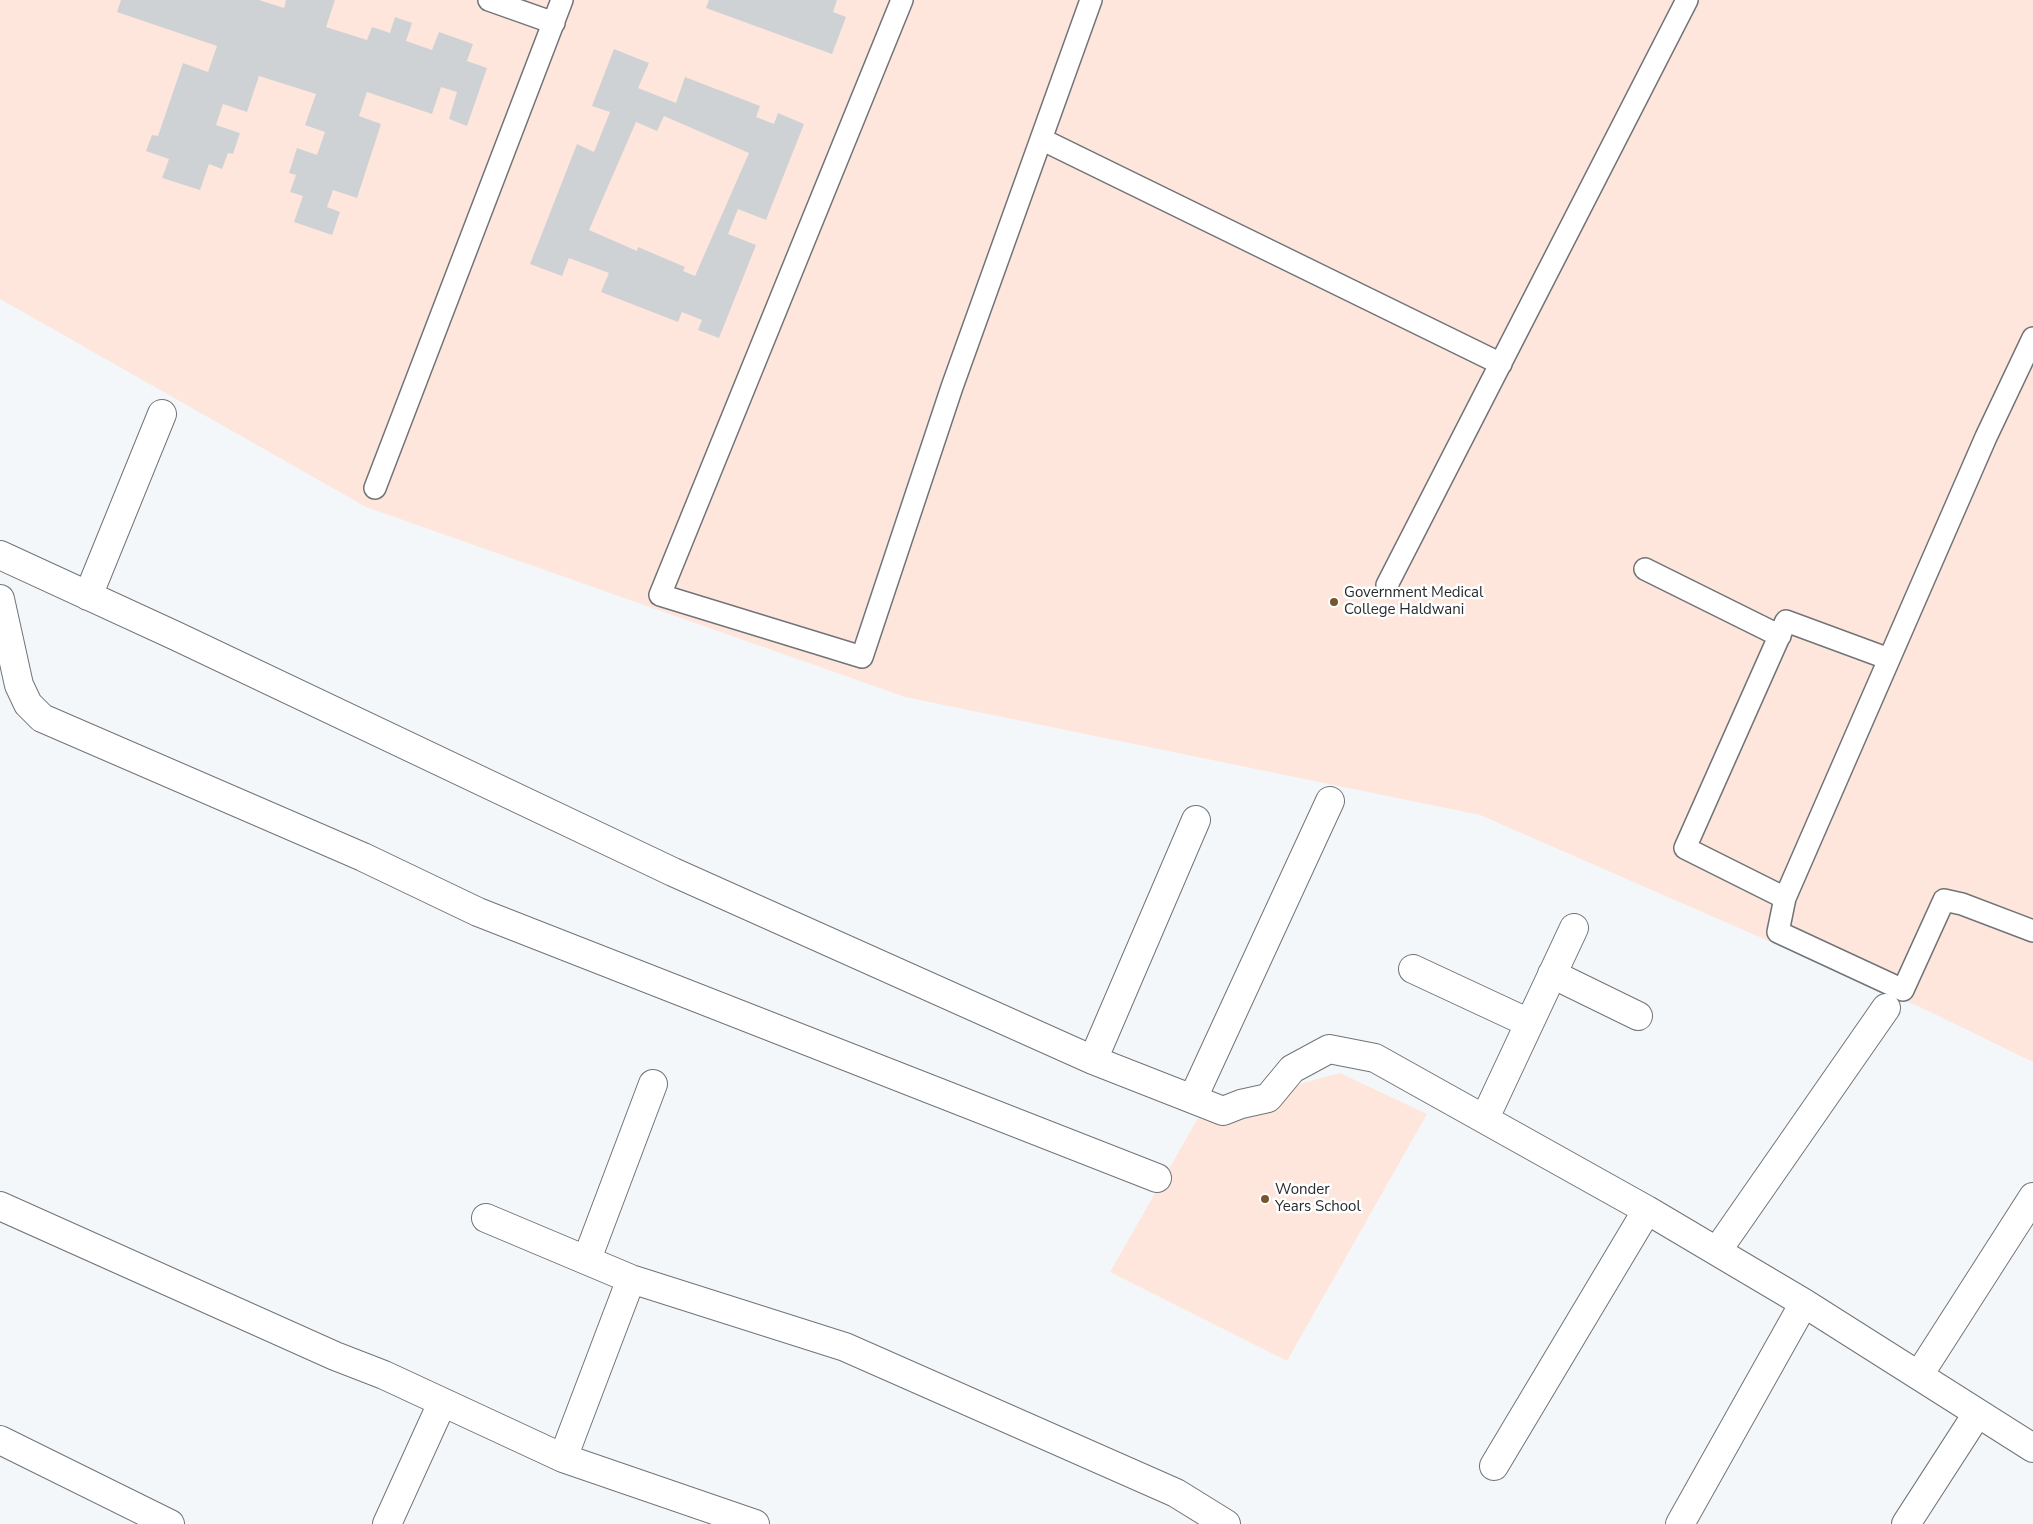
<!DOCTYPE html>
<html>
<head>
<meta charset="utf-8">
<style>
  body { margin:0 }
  canvas { display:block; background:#f3f7fa }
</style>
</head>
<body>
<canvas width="2033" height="1524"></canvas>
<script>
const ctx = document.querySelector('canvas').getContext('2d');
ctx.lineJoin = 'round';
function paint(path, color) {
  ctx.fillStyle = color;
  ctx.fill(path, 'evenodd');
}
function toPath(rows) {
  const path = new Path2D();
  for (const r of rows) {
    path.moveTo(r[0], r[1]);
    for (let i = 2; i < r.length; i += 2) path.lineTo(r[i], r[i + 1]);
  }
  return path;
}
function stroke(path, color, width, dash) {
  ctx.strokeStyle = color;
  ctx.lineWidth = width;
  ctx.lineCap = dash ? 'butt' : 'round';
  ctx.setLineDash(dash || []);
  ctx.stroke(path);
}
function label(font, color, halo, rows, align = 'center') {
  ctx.font = font + ' "Nunito Sans",sans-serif';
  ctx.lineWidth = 5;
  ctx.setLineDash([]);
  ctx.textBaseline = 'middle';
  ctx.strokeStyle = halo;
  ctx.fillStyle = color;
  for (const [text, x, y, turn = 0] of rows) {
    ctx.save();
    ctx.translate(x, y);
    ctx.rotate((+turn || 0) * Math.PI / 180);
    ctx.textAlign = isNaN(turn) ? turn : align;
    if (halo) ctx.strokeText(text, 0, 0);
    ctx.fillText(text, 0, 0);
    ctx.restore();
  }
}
paint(toPath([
  [0,0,2033,0,2033,1062,1922,1008,1480,815,905,697,366,507,0,299],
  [1340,1073,1427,1114,1287,1361,1110,1272,1198,1118,1227,1126,1303,1083]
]), '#ffe6dd');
paint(toPath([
  [121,0,259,0,284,8,286,0,335,0,326,27,367,40,372,27,390,33,395,17,412,23,406,41,432,50,439,32,473,44,467,61,487,68,467,126,449,119,457,92,441,87,432,114,367,92,359,116,381,124,357,198,333,190,327,207,340,212,332,235,294,222,303,196,290,192,296,175,289,173,297,148,317,155,325,132,305,125,316,94,259,76,247,112,223,104,216,125,240,133,233,154,228,153,222,169,209,164,200,190,162,178,169,159,146,151,152,135,158,136,183,63,208,72,217,46,117,12],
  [709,0,837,0,833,12,846,17,832,54,706,8],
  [614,49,649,63,638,88,676,103,685,77,760,106,756,117,774,124,778,113,804,124,766,220,738,209,728,234,756,245,719,338,698,330,702,320,682,312,678,322,601,292,609,273,569,258,562,276,530,264,577,144,594,152,610,112,592,106],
  [664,116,749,153,695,276,683,271,685,267,638,247,637,251,589,230,636,122,657,131]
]), '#ced2d5');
const service = toPath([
  [489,0,554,23],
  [902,0,660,595,862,657,952,387,1091,0],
  [1041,139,1501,364],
  [2033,338,1986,437,1785,898,1778,932,1903,990,1944,900,1962,904,2033,931],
  [375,488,562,0],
  [1645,569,1780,636],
  [1387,585,1687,0],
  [1785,898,1685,848,1786,621,1889,659]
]);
const minor = toPath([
  [0,555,176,636,673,872,1093,1060,1223,1111,1241,1104,1268,1098,1292,1069,1329,1049,1375,1058,1647,1210,1804,1303,2033,1448],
  [88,596,162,414],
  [0,599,19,685,28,704,42,718,363,857,478,912,1157,1178],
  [1413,969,1529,1023],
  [1552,974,1638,1016],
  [1093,1060,1196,820],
  [1193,1098,1330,801],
  [1485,1118,1574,928],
  [0,1206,335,1356,384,1375,563,1458,755,1524],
  [486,1218,631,1279,845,1347,1176,1493,1226,1524],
  [1717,1251,1886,1008],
  [587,1259,653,1084],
  [1919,1375,2033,1197],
  [0,1440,170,1524],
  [563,1458,631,1279],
  [1494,1466,1647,1210],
  [387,1524,442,1403],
  [1680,1524,1804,1303],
  [1906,1524,1977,1414]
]);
stroke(service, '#717477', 24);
stroke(minor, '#717477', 30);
stroke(service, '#fff', 21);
stroke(minor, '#fff', 28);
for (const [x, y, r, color] of [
  [1334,602,5,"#78552d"],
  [1265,1199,5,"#78552d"]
]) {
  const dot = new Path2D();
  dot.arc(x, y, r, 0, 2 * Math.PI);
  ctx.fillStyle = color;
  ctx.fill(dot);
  stroke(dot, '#fff', 2);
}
label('15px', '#282a2b', '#fff', [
  ["Government Medical",1344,593],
  ["College Haldwani",1344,610],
  ["Wonder",1275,1190],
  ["Years School",1275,1207]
], 'left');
</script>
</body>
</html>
